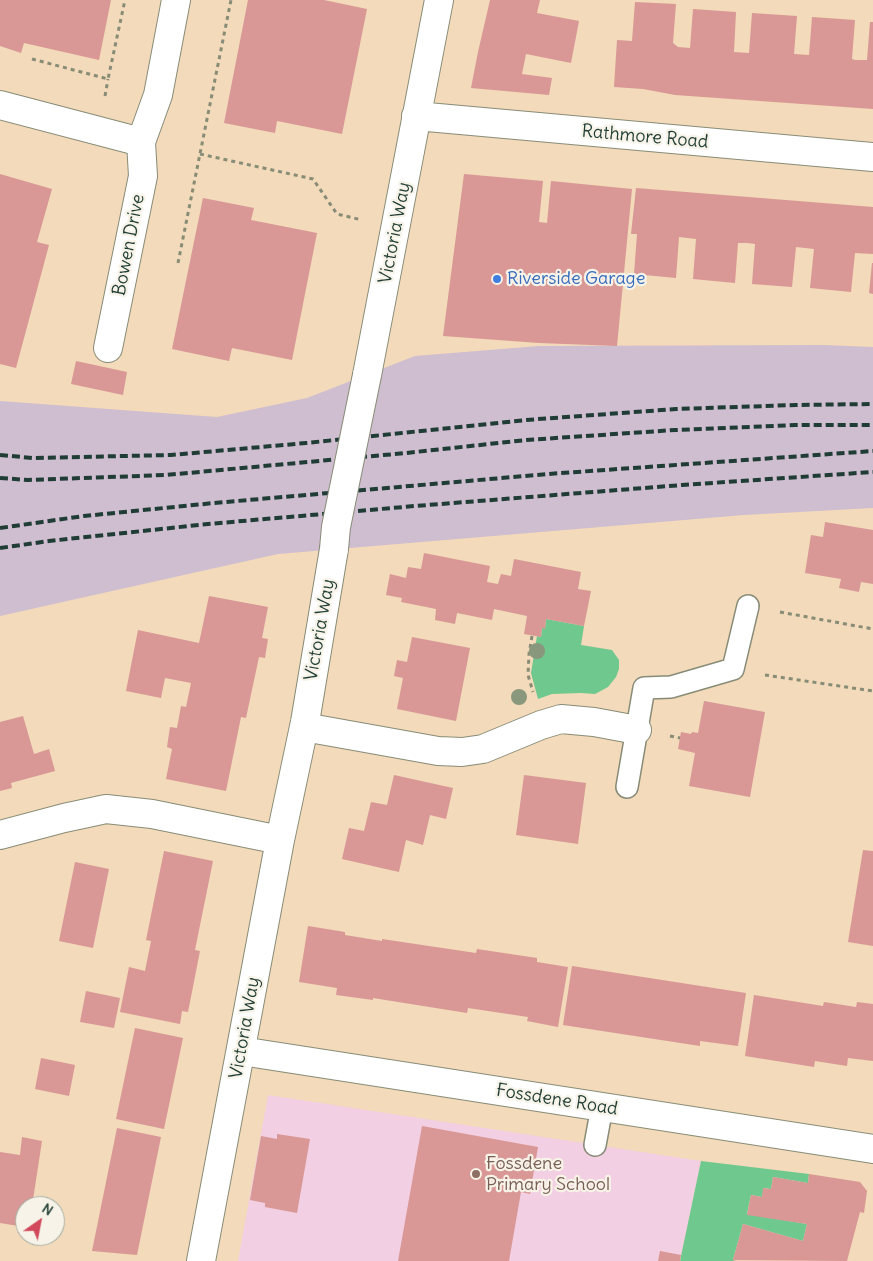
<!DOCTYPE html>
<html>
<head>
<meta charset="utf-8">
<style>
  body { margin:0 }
  #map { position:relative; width:873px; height:1261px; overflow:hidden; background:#f2daba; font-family:Delius,sans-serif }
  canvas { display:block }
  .north { position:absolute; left:15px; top:1196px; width:50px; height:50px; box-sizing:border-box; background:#f7f3e8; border:1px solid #a1aaa0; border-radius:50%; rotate:33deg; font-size:14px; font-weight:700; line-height:20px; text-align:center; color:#1f3d34 }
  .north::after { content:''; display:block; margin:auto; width:18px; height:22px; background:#d1495b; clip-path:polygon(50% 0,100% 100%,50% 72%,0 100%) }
</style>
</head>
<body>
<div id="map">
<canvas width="873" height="1261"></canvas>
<div class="north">N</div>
</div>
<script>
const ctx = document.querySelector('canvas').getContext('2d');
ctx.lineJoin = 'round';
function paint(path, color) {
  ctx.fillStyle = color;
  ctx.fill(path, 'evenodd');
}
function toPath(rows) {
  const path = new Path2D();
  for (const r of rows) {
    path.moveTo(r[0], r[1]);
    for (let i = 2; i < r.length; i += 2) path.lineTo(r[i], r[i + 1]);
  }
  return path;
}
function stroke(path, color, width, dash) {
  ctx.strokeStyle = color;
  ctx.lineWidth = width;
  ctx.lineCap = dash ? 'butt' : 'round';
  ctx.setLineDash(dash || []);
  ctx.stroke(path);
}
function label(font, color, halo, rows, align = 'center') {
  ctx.font = font + ' Delius,sans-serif';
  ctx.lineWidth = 4.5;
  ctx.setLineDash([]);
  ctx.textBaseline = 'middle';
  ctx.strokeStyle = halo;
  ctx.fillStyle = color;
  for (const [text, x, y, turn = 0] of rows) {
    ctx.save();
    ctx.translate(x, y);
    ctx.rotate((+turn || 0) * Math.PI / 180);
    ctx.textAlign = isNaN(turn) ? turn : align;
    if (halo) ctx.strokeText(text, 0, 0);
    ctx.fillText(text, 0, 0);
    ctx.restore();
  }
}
paint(toPath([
  [268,1095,701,1161,680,1261,238,1261]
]), '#f2cfe2');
paint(toPath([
  [824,345,873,347,873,508,744,515,278,554,0,616,0,401,217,417,307,398,415,356,539,346]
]), '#cfbdd0');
paint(toPath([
  [546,619,584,626,581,645,612,650,619,660,619,669,616,677,608,687,595,694,581,693,552,694,538,699,531,673,537,636,541,637,542,628,545,628],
  [701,1161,809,1174,808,1183,773,1177,771,1189,764,1188,762,1197,751,1195,747,1214,807,1224,803,1241,743,1224,733,1260,736,1261,680,1261]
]), '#6fc88e');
paint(toPath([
  [0,0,111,0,99,60,24,43,21,53,0,46],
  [248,0,324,0,367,9,342,134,277,121,275,133,224,123],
  [490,0,540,0,537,13,579,21,571,63,526,54,522,74,552,78,549,95,471,88,478,52],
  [635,2,676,4,673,43,678,47,690,48,693,9,736,12,734,52,749,53,752,13,797,16,794,54,809,55,812,17,855,20,852,59,855,60,867,60,870,22,873,22,873,109,675,95,643,89,614,87,617,40,632,41],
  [0,174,52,189,37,242,49,245,16,368,0,364],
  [464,174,543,181,539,222,547,223,551,181,632,189,617,346,539,343,443,336],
  [636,188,873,207,873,254,855,253,851,292,810,288,814,249,796,247,792,287,752,284,755,244,747,243,738,243,735,283,693,279,696,239,679,237,676,278,634,274,637,234,631,234],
  [203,198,254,208,251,220,317,233,292,360,232,348,229,361,172,349],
  [872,263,873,263,873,294,869,293],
  [76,361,127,372,123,395,71,384],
  [825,522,873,530,873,584,861,582,859,592,839,588,841,579,805,573,811,535,823,537],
  [424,553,490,566,487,582,498,584,501,574,511,576,514,559,581,572,578,589,591,591,584,626,546,619,545,629,542,628,541,637,524,634,527,616,494,609,492,620,457,613,455,624,435,620,436,609,401,602,402,598,386,595,390,574,406,578,408,567,421,569],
  [209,596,268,607,262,638,268,639,265,658,259,657,246,718,241,717,226,791,166,779,172,749,167,747,170,727,177,728,181,706,186,707,191,683,165,678,161,698,126,691,138,630,199,643],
  [412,637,470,648,456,721,397,709,403,678,394,676,397,660,407,662],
  [704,701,765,712,750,797,689,786,695,753,678,749,681,732,691,734,692,732,698,733],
  [23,716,34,754,49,749,55,771,11,783,12,788,0,791,0,722],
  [394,775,453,788,446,819,430,815,423,845,406,840,399,872,342,859,349,828,364,831,371,802,387,805],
  [524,775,586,783,578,844,516,835],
  [863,850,873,851,873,946,848,942],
  [164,851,213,861,195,950,200,951,188,1012,182,1011,180,1024,120,1012,129,967,145,971,151,941,146,940],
  [75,862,109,869,93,948,59,941],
  [308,926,345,932,345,935,382,941,382,939,476,953,477,949,537,958,537,962,568,967,558,1027,527,1021,528,1017,468,1008,467,1013,373,998,373,1000,336,995,337,988,299,982],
  [572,966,746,993,738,1046,700,1041,700,1046,563,1025],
  [86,991,120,998,114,1028,80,1022],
  [754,995,823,1006,824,1002,856,1007,857,1002,873,1004,873,1061,848,1058,847,1066,815,1061,814,1067,745,1056],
  [135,1028,183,1038,164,1129,116,1119],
  [41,1058,75,1065,69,1096,35,1089],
  [422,1126,538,1147,530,1194,521,1192,509,1261,398,1261],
  [117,1128,161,1137,137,1255,92,1251],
  [277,1134,310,1139,297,1213,265,1207,265,1203,250,1200,261,1136,277,1139],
  [22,1137,42,1141,32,1206,25,1206,25,1227,0,1223,0,1152,20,1155],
  [809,1174,860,1182,867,1191,864,1213,860,1212,847,1261,733,1260,743,1224,803,1241,807,1224,747,1215,751,1195,762,1197,763,1188,771,1189,773,1177,808,1183],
  [660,1251,681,1255,680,1261,658,1261]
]), '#d99795');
const service = toPath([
  [627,787,644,688,671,687,733,669,748,606],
  [595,1145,602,1107]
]);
const minor = toPath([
  [0,105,141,142],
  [416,116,873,157],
  [108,348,143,176,141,142,158,95,176,0],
  [367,375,439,0],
  [304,727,438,751,462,752,483,749,541,725,561,719,594,722,637,730],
  [0,835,64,818,106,809,152,814,280,840],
  [241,1051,873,1149],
  [201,1261,280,840,305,722,334,549]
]);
stroke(service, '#888c77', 24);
stroke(minor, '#888c77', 30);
stroke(toPath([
  [32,59,108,79,125,0],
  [105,96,108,79],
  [200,154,313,179,337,214,362,220],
  [178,263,231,0],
  [780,612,873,629],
  [532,636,529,654,528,675,533,692],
  [765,675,873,691],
  [670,736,680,738]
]), '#888c77', 3, [4, 4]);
stroke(service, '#fff', 21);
stroke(minor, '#fff', 28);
stroke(toPath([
  [0,455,33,458,171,455,306,443,526,420,676,409,796,405,873,404],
  [0,478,28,480,166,475,406,453,526,440,675,430,795,425,873,425],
  [0,528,84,516,214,503,548,474,873,451],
  [0,548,49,541,208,524,415,506,682,485,873,472]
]), '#1f3d34', 4, [8, 4]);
const minorBridge = toPath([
  [334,549,336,527,367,375]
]);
stroke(minorBridge, '#888c77', 30, []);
stroke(minorBridge, '#fff', 28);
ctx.fillStyle = '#89977c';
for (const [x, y] of [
  [537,651],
  [519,697]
]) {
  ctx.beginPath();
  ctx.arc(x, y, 8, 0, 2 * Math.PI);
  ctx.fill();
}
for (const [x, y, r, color] of [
  [497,279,5,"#3f7fe0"],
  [476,1174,5,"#8d6e63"]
]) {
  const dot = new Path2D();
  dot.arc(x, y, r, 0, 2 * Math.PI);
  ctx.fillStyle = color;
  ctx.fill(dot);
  stroke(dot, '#f7f3e8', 2);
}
label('18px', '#1f3d34', '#f7f3e8', [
  ["Rathmore Road",645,137,5],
  ["Victoria Way",395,233,-79],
  ["Bowen Drive",129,245,-79],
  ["Victoria Way",320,630,-80],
  ["Victoria Way",245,1028,-80],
  ["Fossdene Road",557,1100,9]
]);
label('18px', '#366cbe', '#f7f3e8', [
  ["Riverside Garage",507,279]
], 'left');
label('18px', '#785e54', '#f7f3e8', [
  ["Fossdene",486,1164],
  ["Primary School",486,1185]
], 'left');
</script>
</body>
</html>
